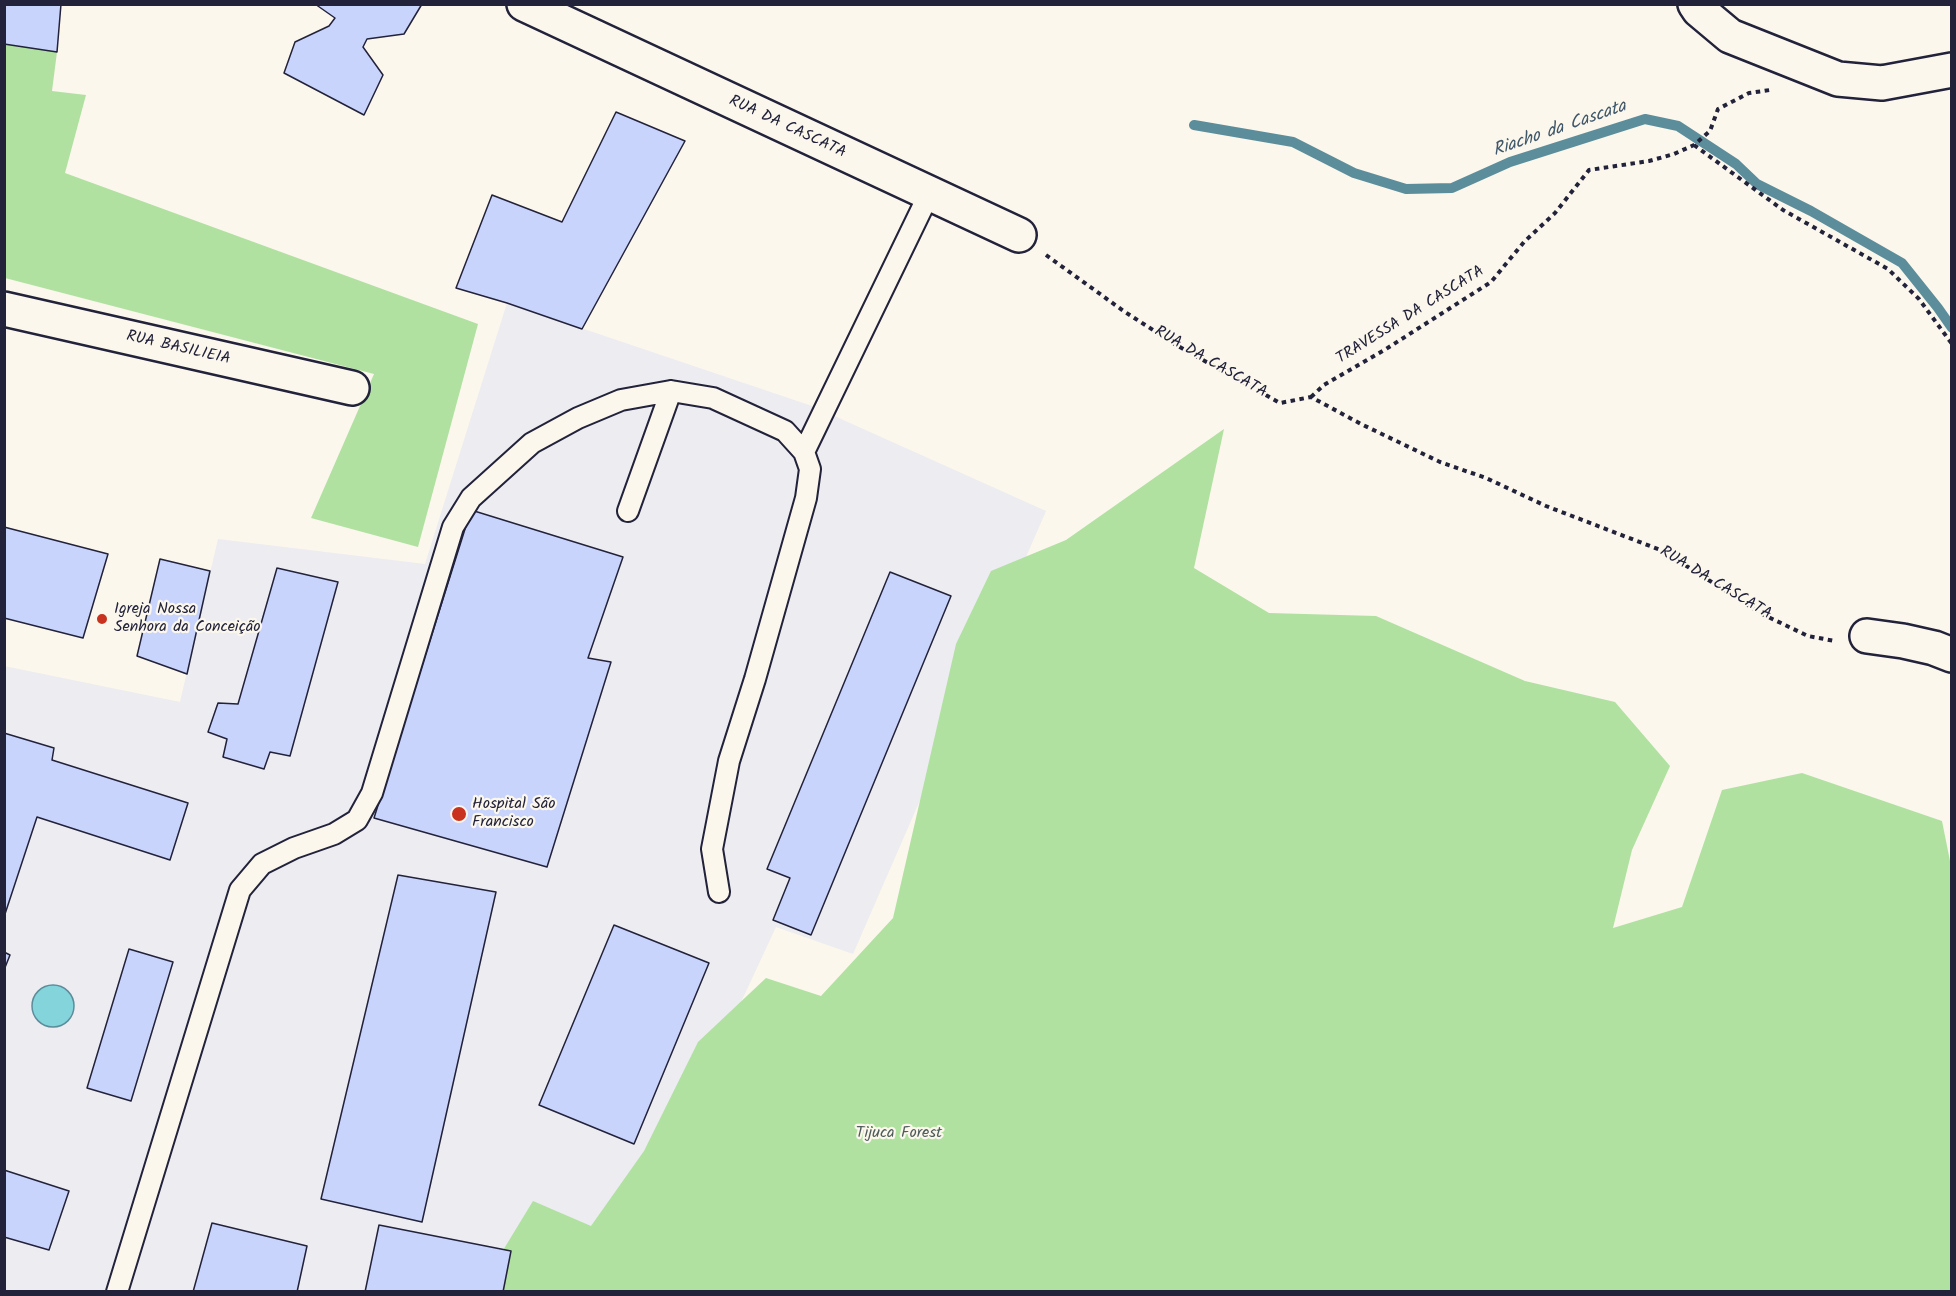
<!DOCTYPE html>
<html>
<head>
<meta charset="utf-8">
<style>
  body { margin:0 }
  #map { position:relative; width:1956px; height:1296px; overflow:hidden; background:#fbf7ec; font-family:Kalam,sans-serif }
  canvas { display:block }
  .frame { position:absolute; inset:0; border:6px solid #22223b; pointer-events:none }
</style>
</head>
<body>
<div id="map">
<canvas width="1956" height="1296"></canvas>
<div class="frame"></div>
</div>
<script>
const ctx = document.querySelector('canvas').getContext('2d');
ctx.lineJoin = 'round';
function paint(path, color) {
  ctx.fillStyle = color;
  ctx.fill(path, 'evenodd');
}
function toPath(rows) {
  const path = new Path2D();
  for (const r of rows) {
    if (r.length === 3) {
      path.moveTo(r[0] + r[2], r[1]);
      path.arc(r[0], r[1], r[2], 0, 2 * Math.PI);
      continue;
    }
    path.moveTo(r[0], r[1]);
    for (let i = 2; i < r.length; i += 2) path.lineTo(r[i], r[i + 1]);
  }
  return path;
}
function stroke(path, color, width, dash) {
  ctx.strokeStyle = color;
  ctx.lineWidth = width;
  ctx.lineCap = dash ? 'butt' : 'round';
  ctx.setLineDash(dash || []);
  ctx.stroke(path);
}
function label(font, color, halo, rows, align = 'center') {
  ctx.font = font + ' Kalam,sans-serif';
  ctx.lineWidth = 4.5;
  ctx.setLineDash([]);
  ctx.textBaseline = 'middle';
  ctx.strokeStyle = halo;
  ctx.fillStyle = color;
  for (const [text, x, y, turn = 0] of rows) {
    ctx.save();
    ctx.translate(x, y);
    ctx.rotate((+turn || 0) * Math.PI / 180);
    ctx.textAlign = isNaN(turn) ? turn : align;
    if (halo) ctx.strokeText(text, 0, 0);
    ctx.fillText(text, 0, 0);
    ctx.restore();
  }
}
paint(toPath([
  [507,303,812,406,1046,511,853,954,776,927,633,1234,621,1291,5,1291,4,666,180,702,218,539,425,564]
]), '#ececf1');
paint(toPath([
  [4,44,57,52,52,91,86,95,65,173,478,324,418,547,311,518,374,374,5,278],
  [1224,429,1194,568,1269,613,1376,616,1525,681,1615,702,1670,766,1632,850,1613,928,1682,907,1722,790,1802,773,1942,821,1952,871,1951,1291,496,1292,488,1275,533,1201,591,1226,644,1151,698,1042,766,978,821,996,893,918,956,644,991,571,1066,540]
]), '#b0e1a1');
const water = toPath([
  [53,1006,21]
]);
paint(water, '#83d4db');
stroke(water, '#5c8d9b', 1.5);
stroke(toPath([
  [1194,125,1293,142,1354,173,1406,189,1452,188,1510,162,1645,119,1678,126,1736,164,1757,184,1811,211,1902,263,1938,308,1952,328]
]), '#5c8d9b', 10);
const building = toPath([
  [4,4,61,4,57,52,4,44,4,4],
  [315,4,422,4,404,34,367,39,363,47,383,75,364,115,284,73,295,42,329,26,335,18,315,4],
  [616,112,685,141,582,329,507,303,456,288,492,195,562,222,616,112],
  [471,510,623,557,588,658,611,662,547,867,374,818,471,510],
  [4,527,108,554,83,638,4,618,4,527],
  [160,559,210,571,187,674,137,656,160,559],
  [277,568,338,582,290,756,270,752,264,769,223,757,227,739,208,732,218,703,238,704,277,568],
  [890,572,951,596,811,935,773,920,790,878,767,869,890,572],
  [4,733,54,748,52,760,188,803,170,860,37,817,4,917,4,733],
  [398,875,496,892,422,1222,321,1199,398,875],
  [614,925,709,963,634,1144,539,1105,614,925],
  [129,949,173,962,131,1101,87,1088,129,949],
  [4,952,10,955,4,970,4,952],
  [4,1170,69,1191,49,1250,4,1237,4,1170],
  [212,1223,307,1246,297,1292,193,1292,212,1223],
  [379,1225,511,1251,503,1292,365,1292,379,1225]
]);
paint(building, '#c9d4fc');
stroke(building, '#22223b', 1.5);
const lane = toPath([
  [804,452,929,194],
  [628,511,671,391],
  [117,1292,240,890,262,864,294,848,334,834,357,820,372,793,453,527,471,498,532,443,578,418,621,400,671,391,713,398,785,431,804,452,810,469,806,498,755,679,729,761,712,849,719,892]
]);
const street = toPath([
  [524,4,1019,235],
  [1695,4,1699,10,1730,36,1838,79,1882,83,1952,70],
  [4,309,352,388],
  [1867,636,1903,641,1934,648,1952,655]
]);
stroke(lane, '#22223b', 24);
stroke(street, '#22223b', 38);
stroke(toPath([
  [1694,145,1783,210,1888,269,1919,299,1952,344],
  [1046,255,1125,312,1178,346,1280,403,1311,397,1361,424,1440,462,1486,478,1546,506,1663,551,1762,614,1808,636,1835,641],
  [1311,397,1324,385,1386,349,1491,282,1524,242,1555,213,1589,170,1649,161,1674,154,1694,145,1710,131,1718,109,1749,93,1770,90]
]), '#22223b', 4, [4.5, 4.5]);
stroke(lane, '#fbf7ec', 20);
stroke(street, '#fbf7ec', 33);
for (const [x, y, r, color] of [
  [102,619,6,"#c8321e"],
  [459,814,8,"#c8321e"]
]) {
  const dot = new Path2D();
  dot.arc(x, y, r, 0, 2 * Math.PI);
  ctx.fillStyle = color;
  ctx.fill(dot);
  stroke(dot, '#fbf7ec', 2);
}
label('16px', '#22223b', '#fbf7ec', [
  ["RUA DA CASCATA",787,128,25],
  ["TRAVESSA DA CASCATA",1411,316,-32],
  ["RUA BASILIEIA",178,349,13],
  ["RUA DA CASCATA",1210,363,30],
  ["RUA DA CASCATA",1715,584,31]
]);
label('16px', '#22223b', '#fbf7ec', [
  ["Igreja Nossa",114,610],
  ["Senhora da Conceição",114,628],
  ["Hospital São",472,805],
  ["Francisco",472,823]
], 'left');
label('16px', '#4d5b5a', '#fbf7ec', [
  ["Tijuca Forest",899,1134]
]);
label('italic 18px', '#3f576b', '#fbf7ec', [
  ["Riacho da Cascata",1560,130,-19]
]);
</script>
</body>
</html>
